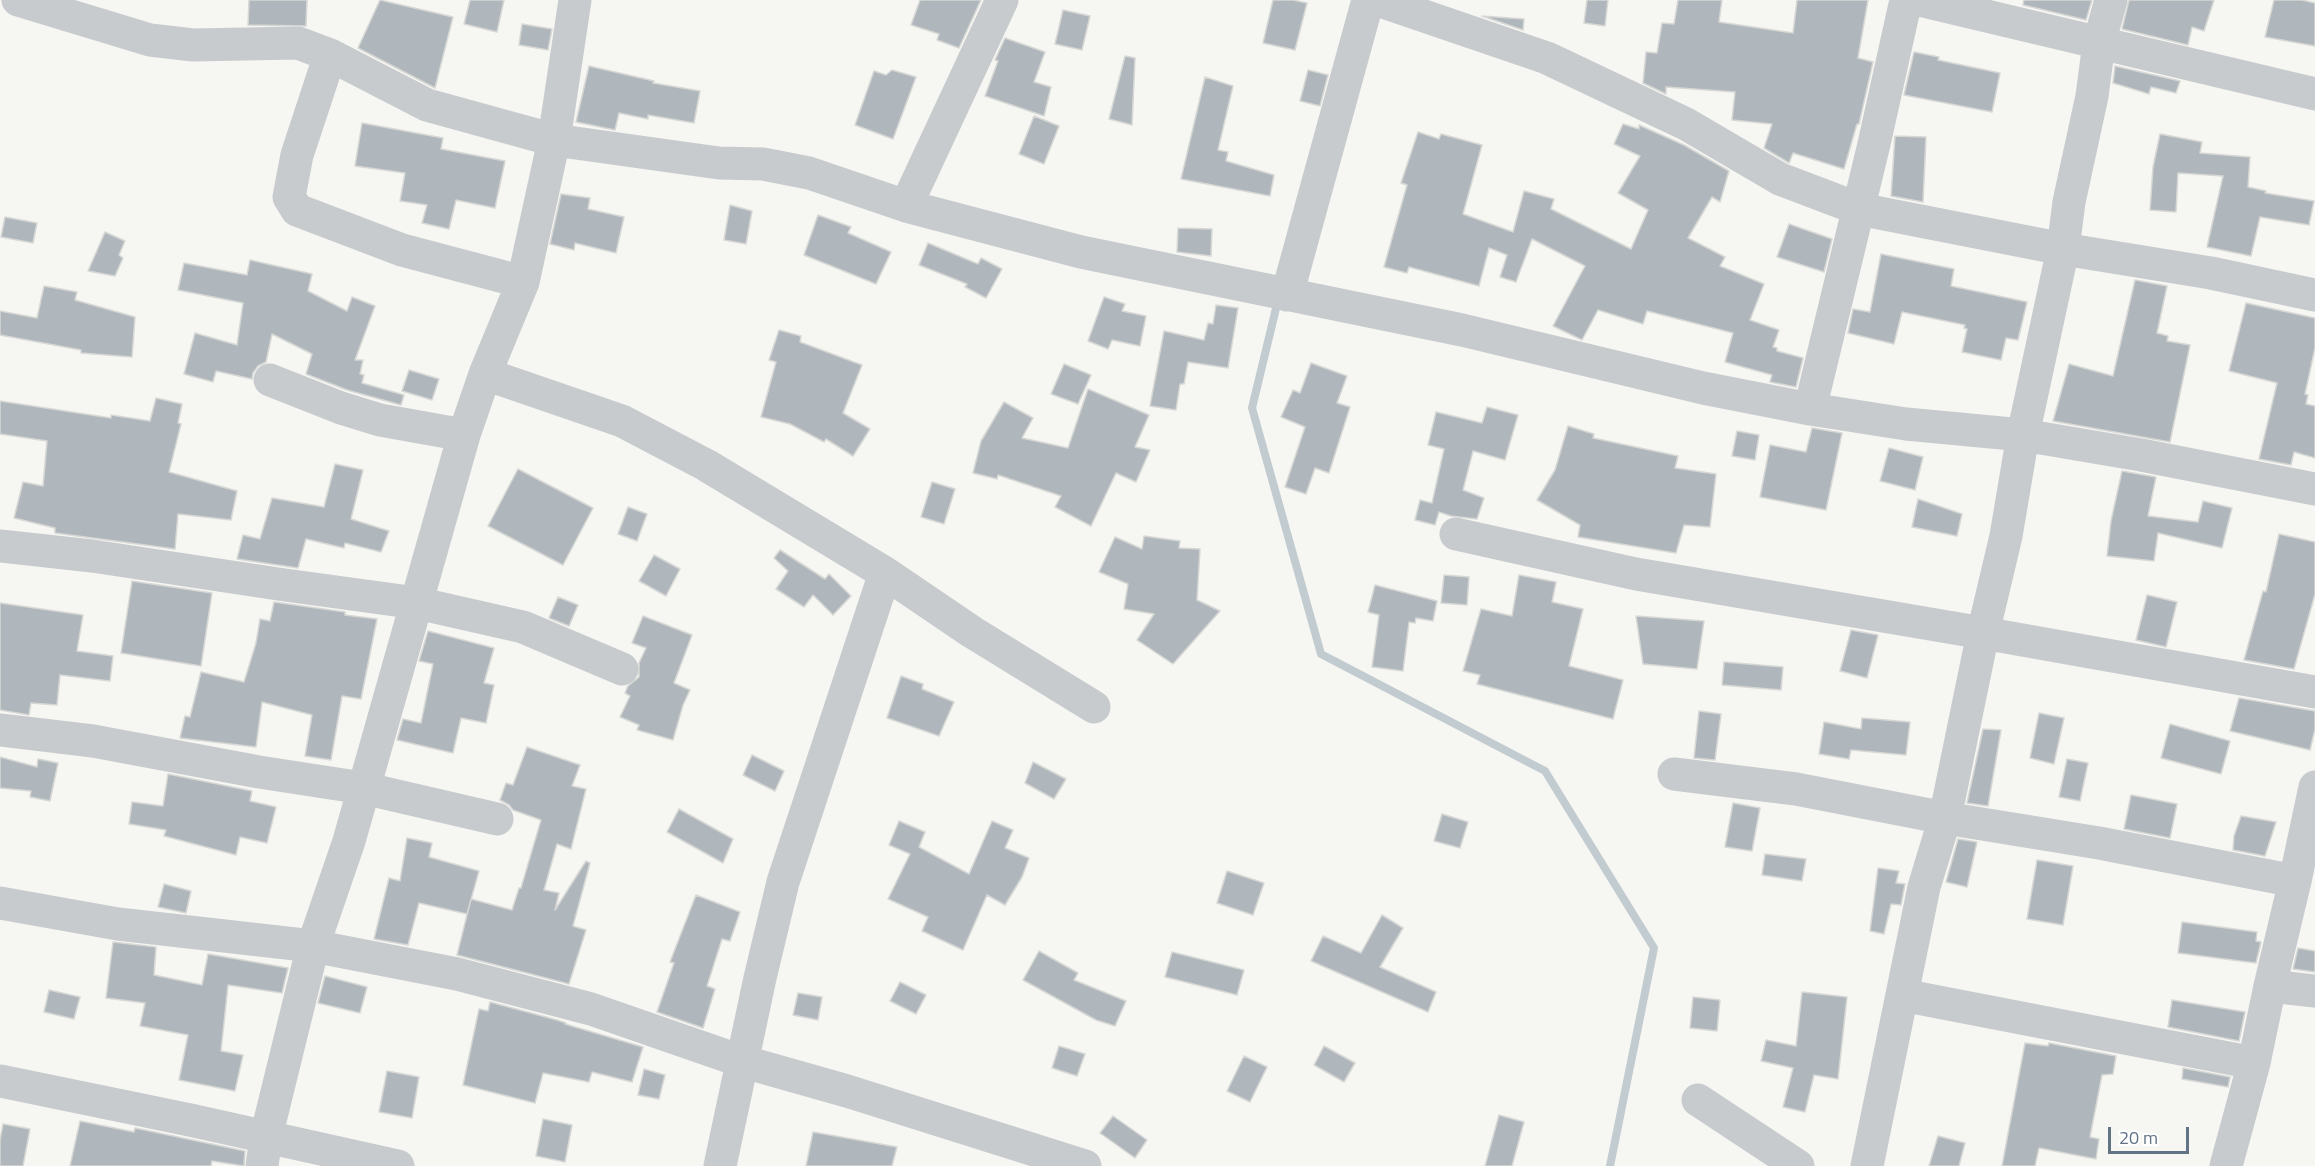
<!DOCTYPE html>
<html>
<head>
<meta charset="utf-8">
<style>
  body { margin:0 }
  #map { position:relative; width:2315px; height:1166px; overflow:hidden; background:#f6f6f2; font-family:"Titillium Web",sans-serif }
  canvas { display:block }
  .scale { position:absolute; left:2108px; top:1127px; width:81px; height:27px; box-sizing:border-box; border:3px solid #627386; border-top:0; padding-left:8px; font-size:18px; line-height:21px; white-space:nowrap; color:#627386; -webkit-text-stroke:4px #fff; paint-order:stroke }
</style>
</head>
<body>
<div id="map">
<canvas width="2315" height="1166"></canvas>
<div class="scale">20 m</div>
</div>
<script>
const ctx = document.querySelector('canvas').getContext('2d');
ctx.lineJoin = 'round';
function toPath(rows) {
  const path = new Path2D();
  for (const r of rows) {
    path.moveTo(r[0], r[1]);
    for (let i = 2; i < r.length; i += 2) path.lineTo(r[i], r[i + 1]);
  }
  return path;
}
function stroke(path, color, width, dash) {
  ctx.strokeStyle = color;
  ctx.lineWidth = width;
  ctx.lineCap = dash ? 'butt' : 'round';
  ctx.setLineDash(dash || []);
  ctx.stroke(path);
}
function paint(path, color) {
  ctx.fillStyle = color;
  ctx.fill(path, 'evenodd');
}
stroke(toPath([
  [1278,300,1252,408,1321,654,1545,771,1654,948,1610,1166]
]), '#c1cbd0', 8);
const building = toPath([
  [249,0,307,0,306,26,248,25,249,0],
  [380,0,453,17,435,88,358,48,380,0],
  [470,0,504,0,497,32,464,24,470,0],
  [920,0,981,0,959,48,937,40,939,34,911,25,920,0],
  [1273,0,1293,0,1307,3,1295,50,1263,43,1273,0],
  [1587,0,1608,0,1605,26,1584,23,1587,0],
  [1678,0,1722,0,1719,22,1793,33,1797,0,1868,0,1858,58,1873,62,1859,124,1857,124,1844,169,1793,153,1789,163,1764,148,1772,124,1732,120,1735,92,1666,87,1666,94,1643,83,1646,52,1657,53,1662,23,1674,24,1678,0],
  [2024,0,2092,0,2086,20,2023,5,2024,0],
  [2129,0,2214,0,2204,31,2192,27,2188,45,2122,29,2129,0],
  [2274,0,2302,0,2315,3,2315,46,2265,37,2274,0],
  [1063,10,1090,16,1082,50,1055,44,1063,10],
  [1482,16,1524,19,1523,30,1482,16],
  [522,24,552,29,548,50,519,45,522,24],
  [1005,38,1045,52,1034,82,1051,87,1044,116,985,96,998,61,995,60,1005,38],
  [1914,52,1939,57,1938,60,2000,73,1992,112,1904,95,1914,52],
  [1125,56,1135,58,1132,125,1109,119,1125,56],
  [589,66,654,81,653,83,700,91,694,123,648,115,648,119,619,113,615,130,576,122,589,66],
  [2115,66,2180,81,2176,93,2151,87,2149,94,2113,83,2115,66],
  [892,70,916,77,893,139,855,125,874,71,886,75,892,70],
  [1308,70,1328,75,1320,106,1300,101,1308,70],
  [1205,77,1233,86,1218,150,1228,152,1226,161,1274,175,1270,196,1181,179,1205,77],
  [1034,116,1059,126,1044,164,1019,154,1034,116],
  [362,123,443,138,441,149,505,161,495,208,456,200,449,229,422,223,427,205,400,201,405,173,355,166,362,123],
  [1623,124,1639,129,1639,125,1684,145,1729,171,1720,202,1712,197,1688,238,1725,257,1720,266,1764,284,1750,320,1779,330,1773,347,1777,348,1777,351,1803,358,1796,387,1770,382,1772,375,1725,362,1733,333,1647,311,1643,324,1598,310,1582,340,1553,326,1585,266,1532,239,1516,282,1500,277,1507,255,1489,248,1479,286,1409,267,1407,273,1384,267,1407,185,1401,183,1418,132,1439,139,1441,134,1482,145,1463,214,1513,232,1524,191,1554,199,1551,209,1631,249,1648,210,1618,193,1640,156,1614,144,1623,124],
  [2160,134,2202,142,2200,153,2250,157,2248,187,2266,191,2265,193,2314,201,2309,225,2260,217,2251,256,2207,247,2223,176,2178,173,2176,212,2150,210,2153,167,2160,134],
  [1895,136,1926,137,1923,202,1891,196,1895,136],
  [561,194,590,198,588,209,624,217,616,253,575,243,574,250,550,244,561,194],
  [730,205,752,211,746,244,724,240,730,205],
  [818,215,851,227,848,233,891,252,876,284,804,255,818,215],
  [5,217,37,223,33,243,1,237,5,217],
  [1789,224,1832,239,1824,272,1777,257,1789,224],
  [1178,228,1212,229,1211,256,1177,252,1178,228],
  [105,232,125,241,119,255,123,258,115,276,88,271,105,232],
  [928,243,978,264,981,258,1002,269,986,298,965,287,967,284,919,265,928,243],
  [1881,254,1954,269,1951,286,2027,302,2018,340,2006,338,2001,360,1962,352,1967,329,1964,328,1965,325,1902,312,1894,344,1848,333,1853,309,1870,312,1881,254],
  [250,260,312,274,308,291,347,311,352,297,375,306,355,360,363,360,360,374,364,375,362,383,404,395,401,405,347,390,306,374,312,354,272,334,266,362,258,366,253,373,252,379,216,371,213,382,184,374,195,333,237,345,243,303,178,290,184,263,247,275,250,260],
  [2135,280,2167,286,2157,333,2168,336,2167,341,2190,345,2170,442,2053,421,2069,364,2113,376,2135,280],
  [44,286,77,292,75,300,135,317,132,357,81,353,81,350,0,335,0,311,37,318,44,286],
  [1104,297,1125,304,1122,311,1146,316,1140,346,1112,340,1108,349,1088,341,1104,297],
  [2246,303,2315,318,2315,348,2305,394,2308,395,2306,404,2315,406,2315,458,2294,452,2291,465,2259,459,2277,383,2229,371,2246,303],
  [1216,305,1238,308,1228,368,1188,362,1184,384,1180,384,1176,410,1150,406,1164,331,1204,340,1208,323,1213,324,1216,305],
  [779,330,801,336,800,342,862,365,843,413,870,429,853,456,826,439,824,442,790,424,761,417,776,362,769,360,779,330],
  [1311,363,1347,376,1337,403,1350,407,1329,473,1315,468,1306,494,1285,487,1305,427,1281,417,1293,390,1300,393,1311,363],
  [1064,364,1091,375,1078,404,1051,394,1064,364],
  [409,370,439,379,432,400,402,391,409,370],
  [1088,389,1149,415,1135,447,1150,450,1136,482,1116,473,1091,526,1055,507,1061,496,998,475,997,479,973,473,981,441,1004,402,1033,418,1022,438,1068,448,1088,389],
  [156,398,182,404,178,423,181,424,169,472,237,491,231,520,178,514,175,549,55,533,55,528,14,518,23,482,43,486,47,441,0,434,0,401,111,418,111,415,150,421,156,398],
  [1487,407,1518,415,1505,460,1473,451,1463,490,1484,498,1477,519,1451,516,1439,512,1435,525,1415,520,1420,500,1432,503,1444,449,1428,445,1436,412,1482,423,1487,407],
  [1568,426,1594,434,1593,438,1678,456,1675,468,1716,474,1710,527,1684,525,1676,553,1578,537,1580,525,1537,500,1555,470,1568,426],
  [1812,428,1842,433,1826,510,1760,497,1770,445,1806,452,1812,428],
  [1737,431,1759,435,1755,460,1732,456,1737,431],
  [1889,448,1923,457,1915,490,1880,481,1889,448],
  [335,464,363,470,351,519,389,531,381,552,345,543,344,548,306,539,298,568,237,559,243,535,260,539,272,498,324,507,335,464],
  [518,469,593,508,563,565,488,526,518,469],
  [2122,471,2156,477,2148,516,2198,522,2203,501,2232,508,2222,548,2158,533,2154,561,2107,556,2111,521,2122,471],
  [932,482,955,489,944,524,921,517,932,482],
  [1918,499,1962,514,1957,536,1912,527,1918,499],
  [628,507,647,514,637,541,618,534,628,507],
  [2279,534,2315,542,2315,594,2294,669,2244,660,2263,591,2266,592,2279,534],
  [1144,536,1180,541,1179,548,1200,549,1197,600,1220,611,1173,664,1137,640,1154,614,1124,609,1128,584,1099,572,1115,537,1142,549,1144,536],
  [780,550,825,579,829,574,851,596,833,615,813,595,804,607,776,589,788,571,774,558,780,550],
  [654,555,680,569,666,596,639,581,654,555],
  [1444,575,1469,577,1467,605,1441,603,1444,575],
  [1519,575,1556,582,1552,602,1583,609,1569,666,1623,680,1613,719,1477,684,1480,675,1463,671,1481,609,1512,616,1519,575],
  [132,581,212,593,201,666,121,653,132,581],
  [1375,585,1437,601,1433,621,1416,618,1415,623,1409,622,1403,671,1372,667,1379,615,1368,612,1375,585],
  [2147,595,2177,602,2166,647,2136,640,2147,595],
  [558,597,578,605,569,626,549,618,558,597],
  [274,602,345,612,345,615,377,619,361,699,342,696,331,760,305,756,312,715,262,702,256,747,180,738,185,716,190,717,201,672,244,682,256,643,260,619,270,621,274,602],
  [0,603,83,615,77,651,113,656,110,681,60,675,57,705,31,703,29,715,0,710,0,603],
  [643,616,692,635,674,683,690,690,683,705,673,740,637,730,639,725,620,717,630,696,625,693,628,686,639,677,639,663,646,648,632,643,643,616],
  [1636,616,1704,621,1697,669,1643,664,1636,616],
  [1851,630,1878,635,1867,678,1840,671,1851,630],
  [428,631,494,648,484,683,494,685,486,723,461,718,453,753,397,740,403,719,421,723,433,664,419,661,428,631],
  [1724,662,1783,667,1781,690,1722,685,1724,662],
  [901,676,923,684,922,689,954,702,939,736,887,718,901,676],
  [2239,698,2315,711,2315,729,2310,750,2230,731,2239,698],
  [1699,711,1721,714,1715,760,1694,758,1699,711],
  [2039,713,2064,718,2054,764,2030,758,2039,713],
  [1862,718,1910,722,1906,755,1851,750,1849,759,1819,754,1824,722,1861,729,1862,718],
  [2170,724,2230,741,2221,774,2161,758,2170,724],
  [1983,729,2001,730,1988,806,1967,803,1983,729],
  [527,747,580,765,572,786,586,789,571,849,557,844,544,890,559,893,555,910,586,861,590,863,573,926,586,930,569,984,457,955,471,899,512,910,519,888,521,888,541,820,513,810,509,805,500,800,506,783,513,785,527,747],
  [752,755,784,771,775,791,743,775,752,755],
  [0,757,37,767,38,759,58,763,50,801,30,797,31,791,0,788,0,757],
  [2067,759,2088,763,2080,801,2059,797,2067,759],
  [1033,762,1066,779,1054,799,1025,783,1033,762],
  [168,774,252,791,250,801,276,807,267,843,240,837,236,855,164,836,166,830,129,824,132,802,163,806,168,774],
  [2131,795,2177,804,2170,838,2124,829,2131,795],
  [1733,803,1760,808,1752,851,1725,847,1733,803],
  [679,809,733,839,723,863,667,832,679,809],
  [1442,814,1468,822,1460,848,1434,841,1442,814],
  [2241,816,2276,822,2265,856,2233,850,2234,836,2241,816],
  [899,821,925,832,919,847,969,874,992,821,1013,830,1005,848,1029,858,1022,877,1005,905,987,895,963,950,922,931,928,917,888,899,910,854,889,845,899,821],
  [407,838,432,843,429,857,479,871,467,914,419,903,408,945,374,939,389,878,400,881,407,838],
  [1958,839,1977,842,1967,887,1946,882,1958,839],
  [1765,854,1806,859,1802,881,1762,875,1765,854],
  [2037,860,2073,866,2063,925,2027,919,2037,860],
  [1878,868,1899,871,1896,883,1905,884,1901,905,1891,904,1884,934,1870,931,1878,868],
  [1227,871,1264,883,1253,915,1217,903,1227,871],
  [164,884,191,891,186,913,158,907,164,884],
  [696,895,740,912,730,941,722,939,707,986,715,989,703,1028,657,1012,674,963,670,962,696,895],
  [1382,915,1403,928,1380,967,1436,992,1428,1012,1311,961,1323,936,1361,953,1382,915],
  [2182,922,2257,932,2256,941,2261,942,2256,963,2178,953,2182,922],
  [113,942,156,947,154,975,202,985,208,954,288,968,282,993,228,985,221,1051,243,1055,235,1091,179,1080,188,1035,140,1026,145,1003,106,998,113,942],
  [2298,948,2315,951,2315,972,2293,969,2298,948],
  [1039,951,1078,973,1074,980,1126,1001,1115,1026,1096,1020,1023,980,1039,951],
  [1172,952,1244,970,1237,995,1165,977,1172,952],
  [325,976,367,987,360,1013,318,1003,325,976],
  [900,982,926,995,916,1014,890,1001,900,982],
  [49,990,80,997,74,1019,44,1012,49,990],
  [1802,992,1847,997,1838,1079,1814,1075,1805,1112,1783,1107,1793,1068,1761,1061,1766,1040,1796,1046,1802,992],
  [798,993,822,997,818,1020,793,1015,798,993],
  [1693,997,1720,1000,1717,1031,1690,1028,1693,997],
  [2172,1000,2245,1012,2239,1041,2168,1027,2172,1000],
  [490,1002,557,1020,566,1023,565,1024,643,1047,632,1082,592,1072,589,1082,543,1073,535,1103,463,1085,479,1009,488,1011,490,1002],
  [2025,1043,2048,1046,2049,1043,2116,1056,2113,1074,2102,1075,2090,1137,2099,1139,2096,1159,2039,1148,2035,1166,2002,1166,2025,1043],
  [1059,1046,1085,1054,1077,1076,1052,1068,1059,1046],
  [1324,1046,1355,1063,1344,1082,1314,1065,1324,1046],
  [1244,1056,1267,1067,1250,1102,1227,1091,1244,1056],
  [2183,1068,2230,1077,2228,1087,2182,1079,2183,1068],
  [644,1069,665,1075,659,1099,638,1095,644,1069],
  [387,1071,419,1077,412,1118,379,1112,387,1071],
  [1499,1115,1524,1122,1512,1166,1485,1166,1499,1115],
  [1113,1116,1147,1140,1135,1158,1100,1133,1113,1116],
  [543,1119,572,1125,565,1162,536,1156,543,1119],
  [80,1121,134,1132,135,1128,245,1151,244,1166,212,1161,211,1166,70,1166,80,1121],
  [3,1124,30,1129,23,1166,0,1166,0,1140,3,1124],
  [813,1132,897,1147,892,1166,806,1166,813,1132],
  [1938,1136,1965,1143,1959,1166,1929,1166,1938,1136]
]);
paint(building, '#afb7bd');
stroke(building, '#d7d8d5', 1.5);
stroke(toPath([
  [18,0,150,40,193,45,298,43,330,55,427,105,554,140,719,163,763,164,809,173,906,206,1081,252,1462,330,1703,388,1810,409,1906,424,2023,435,2141,455,2315,489],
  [1377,0,1547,58,1686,124,1780,179,1859,209,2063,249,2211,273,2315,295],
  [1919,0,2315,94],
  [330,55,297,155,289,197,297,210,402,250,523,282],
  [906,206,1002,0],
  [1287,295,1368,0],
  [485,374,622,421,706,465,885,573,972,632,1094,707],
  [270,380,341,408,380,420,464,435],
  [1810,409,1874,144,1906,0],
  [1456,534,1636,574,1983,633,2315,692],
  [0,546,92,556,285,585,417,603,523,627,622,669],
  [0,730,93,741,259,772,363,788,497,819],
  [1674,774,1796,789,1945,818,2099,843,2295,881],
  [0,903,118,924,313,946,457,974,591,1009,741,1061,847,1091,1085,1166],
  [2270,986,2315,991],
  [1902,995,2254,1063],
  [0,1081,190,1120,398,1166],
  [1698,1100,1798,1166],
  [262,1166,266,1137,313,946,349,841,464,435,485,374,523,282,554,140,575,0],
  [720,1166,760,978,783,882,885,573],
  [1867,1166,1924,887,1945,818,1983,633,2006,536,2023,435,2063,249,2069,202,2092,96,2099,43,2111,0],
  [2226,1166,2254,1063,2270,986,2295,881,2315,787]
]), '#c8cbce', 33);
</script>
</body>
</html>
